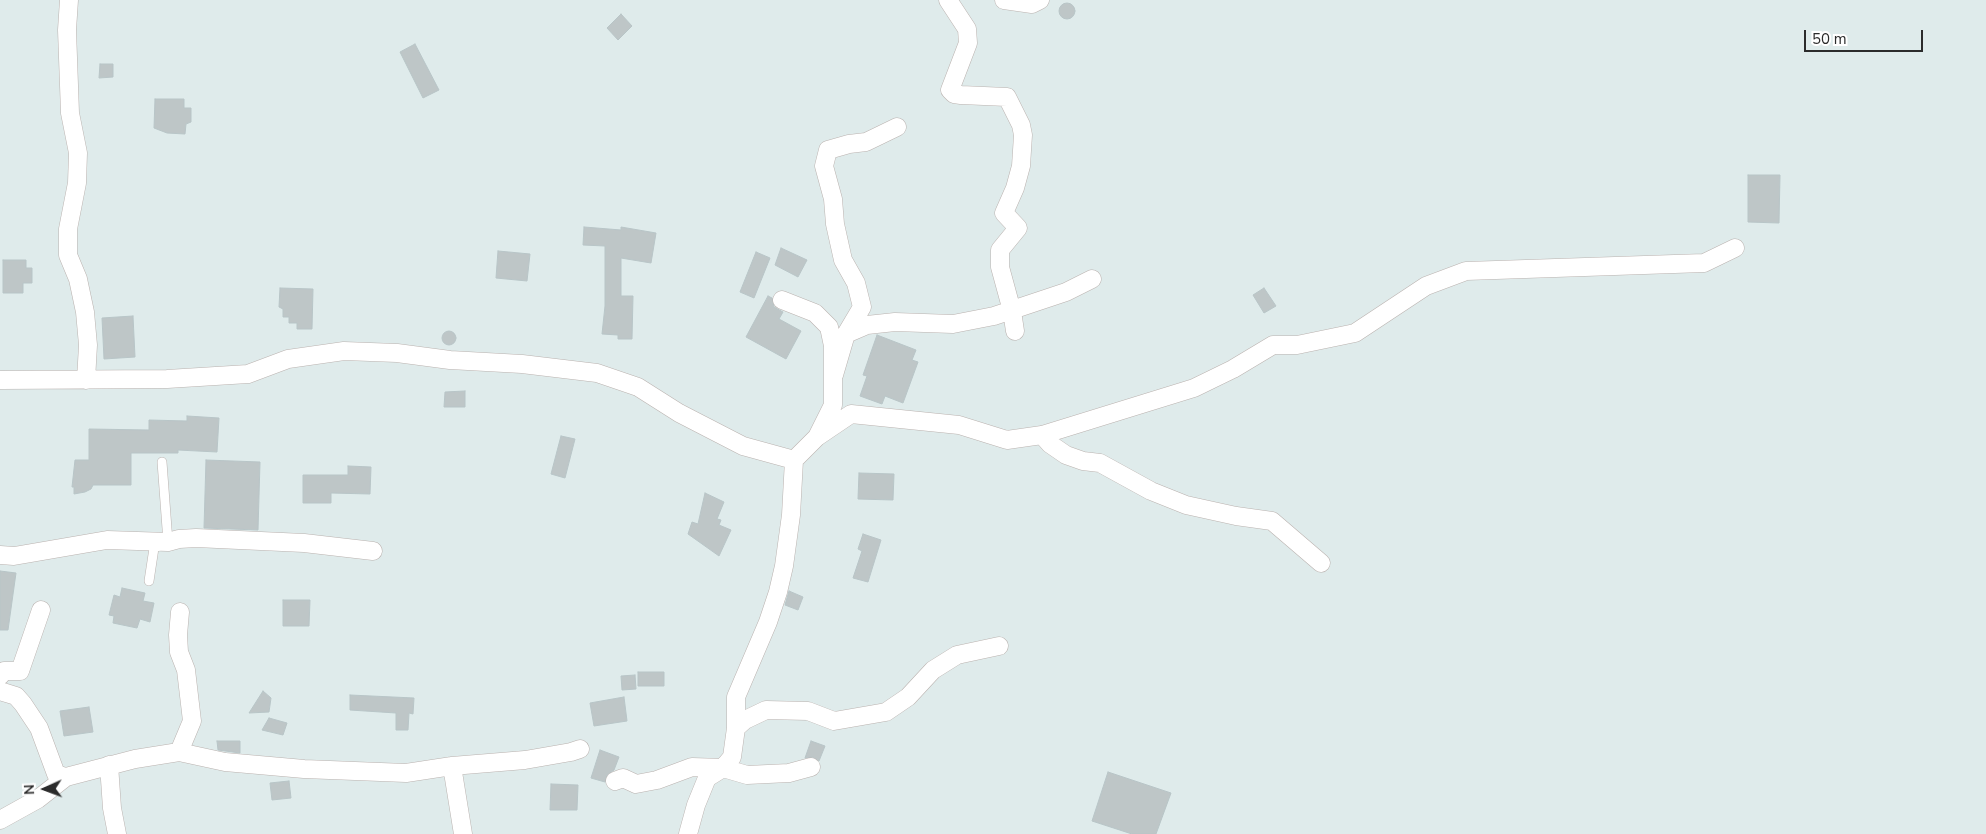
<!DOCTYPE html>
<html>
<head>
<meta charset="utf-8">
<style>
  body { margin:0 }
  #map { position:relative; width:1986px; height:834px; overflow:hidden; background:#dfebeb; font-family:"Nunito Sans",sans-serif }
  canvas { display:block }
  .north { position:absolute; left:20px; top:764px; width:50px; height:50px; -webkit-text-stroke:4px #fff; paint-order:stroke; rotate:268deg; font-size:14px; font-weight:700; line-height:20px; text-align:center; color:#2b2b2b }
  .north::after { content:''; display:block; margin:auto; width:18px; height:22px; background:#2b2b2b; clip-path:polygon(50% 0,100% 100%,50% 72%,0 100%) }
  .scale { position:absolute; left:1804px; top:30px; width:119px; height:22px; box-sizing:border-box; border:2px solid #2b2b2b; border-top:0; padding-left:6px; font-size:15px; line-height:18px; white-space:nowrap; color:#2b2b2b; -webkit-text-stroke:4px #fff; paint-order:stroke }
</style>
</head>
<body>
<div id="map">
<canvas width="1986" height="834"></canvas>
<div class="north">N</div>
<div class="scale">50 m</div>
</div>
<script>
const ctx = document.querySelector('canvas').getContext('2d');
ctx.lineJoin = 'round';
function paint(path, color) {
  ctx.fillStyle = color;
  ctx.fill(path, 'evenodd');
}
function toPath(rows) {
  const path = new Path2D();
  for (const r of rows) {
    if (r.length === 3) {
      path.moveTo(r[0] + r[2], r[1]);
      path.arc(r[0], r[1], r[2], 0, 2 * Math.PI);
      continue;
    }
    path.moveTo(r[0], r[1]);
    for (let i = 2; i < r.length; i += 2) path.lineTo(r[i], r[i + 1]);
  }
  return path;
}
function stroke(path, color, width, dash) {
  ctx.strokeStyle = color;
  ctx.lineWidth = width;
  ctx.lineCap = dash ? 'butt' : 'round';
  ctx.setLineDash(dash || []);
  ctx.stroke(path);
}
const building = toPath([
  [1067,11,8],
  [621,14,632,26,618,40,607,28,621,14],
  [415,44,439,90,423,98,400,52,415,44],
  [100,64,113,64,113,77,99,78,100,64],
  [155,99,184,99,184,108,191,108,191,122,186,124,185,134,167,133,154,128,155,99],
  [1748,175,1780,175,1779,223,1748,222,1748,175],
  [584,227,621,230,621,227,656,233,651,263,621,258,621,296,633,296,632,339,618,339,618,335,602,334,605,306,605,246,583,245,584,227],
  [781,248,807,260,798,277,775,265,781,248],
  [498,251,530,254,527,281,496,278,498,251],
  [756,252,770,258,754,298,740,292,756,252],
  [3,260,26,260,26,268,32,268,32,283,23,283,23,293,3,293,3,260],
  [280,288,313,289,312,329,297,329,297,323,289,323,289,317,283,317,283,309,279,307,280,288],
  [1264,288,1276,306,1264,313,1253,295,1264,288],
  [768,296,772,298,774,307,783,312,779,319,801,331,786,359,746,337,768,296],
  [133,316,135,357,104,359,102,318,133,316],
  [449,338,7],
  [877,335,916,350,912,360,918,362,903,403,885,396,882,404,860,396,867,376,863,375,877,335],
  [465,391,465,407,444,407,445,392,465,391],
  [187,416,219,418,217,452,178,450,178,453,131,453,131,485,93,485,91,489,85,492,74,494,74,487,72,487,75,460,89,460,89,429,149,430,149,420,187,421,187,416],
  [561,436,575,439,565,478,551,474,561,436],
  [206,460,260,462,258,530,204,528,206,460],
  [348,466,371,467,370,494,331,493,331,503,303,503,303,475,348,475,348,466],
  [859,473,894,474,893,500,858,499,859,473],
  [705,493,724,502,717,519,721,520,719,525,731,530,719,556,688,534,692,522,698,524,705,493],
  [863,534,881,540,868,582,853,578,862,551,858,549,863,534],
  [0,571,16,573,8,630,0,630,0,571],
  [122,588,145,593,143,601,154,603,150,622,140,619,137,628,113,623,114,616,109,615,114,595,120,597,122,588],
  [789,591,803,597,798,610,785,605,789,591],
  [283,600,310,600,309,626,283,626,283,600],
  [638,672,664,672,664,686,638,686,638,672],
  [635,675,636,689,622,690,621,676,635,675],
  [263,691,271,698,269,712,249,713,263,691],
  [350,695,414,698,413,714,409,713,408,730,396,730,396,713,350,710,350,695],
  [624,697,627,721,594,726,590,703,624,697],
  [89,707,93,732,64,736,60,711,89,707],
  [269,718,287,723,283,735,262,730,269,718],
  [217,741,240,741,240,753,218,750,217,741],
  [811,741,825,746,819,761,813,757,805,758,811,741],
  [600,750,619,757,614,770,607,775,605,782,591,778,600,750],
  [1108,772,1171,793,1156,834,1132,834,1092,821,1108,772],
  [289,781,291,798,272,800,270,783,289,781],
  [551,784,578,785,577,810,550,810,551,784]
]);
paint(building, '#bec6c7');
stroke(building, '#b8c5c7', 1);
const lane = toPath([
  [149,581,154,548,168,542,162,462]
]);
const street = toPath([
  [69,0,67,30,70,113,78,153,77,183,68,229,68,255,78,279,85,312,88,345,86,380],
  [948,0,967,29,968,43,950,90,954,94,961,95,1007,97,1021,125,1023,135,1021,166,1015,188,1004,213,1018,228,1000,250,1000,267,1012,311,1015,331],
  [1004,0,1032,4,1040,0],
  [782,300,815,313,829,327,833,346,833,405,818,435],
  [846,334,862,307,856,283,843,260,835,224,833,199,824,166,828,150,849,144,866,142,897,127],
  [834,375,846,334,867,325,895,322,953,324,994,316,1066,292,1092,279],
  [0,380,167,379,248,374,288,359,344,351,397,353,450,360,522,364,597,373,638,387,679,413,743,446,794,460,817,437,851,414,959,425,1007,440,1042,435,1194,388,1233,369,1273,345,1297,345,1355,333,1426,286,1466,271,1704,263,1735,248],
  [1042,435,1050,444,1066,455,1083,461,1100,463,1151,491,1186,505,1236,516,1272,521,1321,563],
  [0,555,14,556,107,540,168,542,179,539,196,538,304,543,373,551],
  [0,676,4,671,20,671,41,610],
  [0,691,16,696,23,704,39,728,56,774,66,777],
  [736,728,745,720,766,710,808,711,834,721,886,712,908,697,933,670,957,655,999,646],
  [179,752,192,721,186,670,179,652,178,635,180,612],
  [109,765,112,808,117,834],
  [452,766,463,834],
  [615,781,623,778,636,784,657,780,692,767,723,768,747,775,789,773,811,767],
  [0,820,38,799,66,777,135,759,179,752,225,762,304,769,406,773,452,766,525,760,571,752,580,749],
  [688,834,696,805,707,778,723,768,732,757,736,728,736,697,768,622,778,592,784,566,791,515,794,460]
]);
stroke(lane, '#bab2af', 10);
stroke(street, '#bab2af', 19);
stroke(lane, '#fff', 9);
stroke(street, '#fff', 18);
</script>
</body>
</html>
